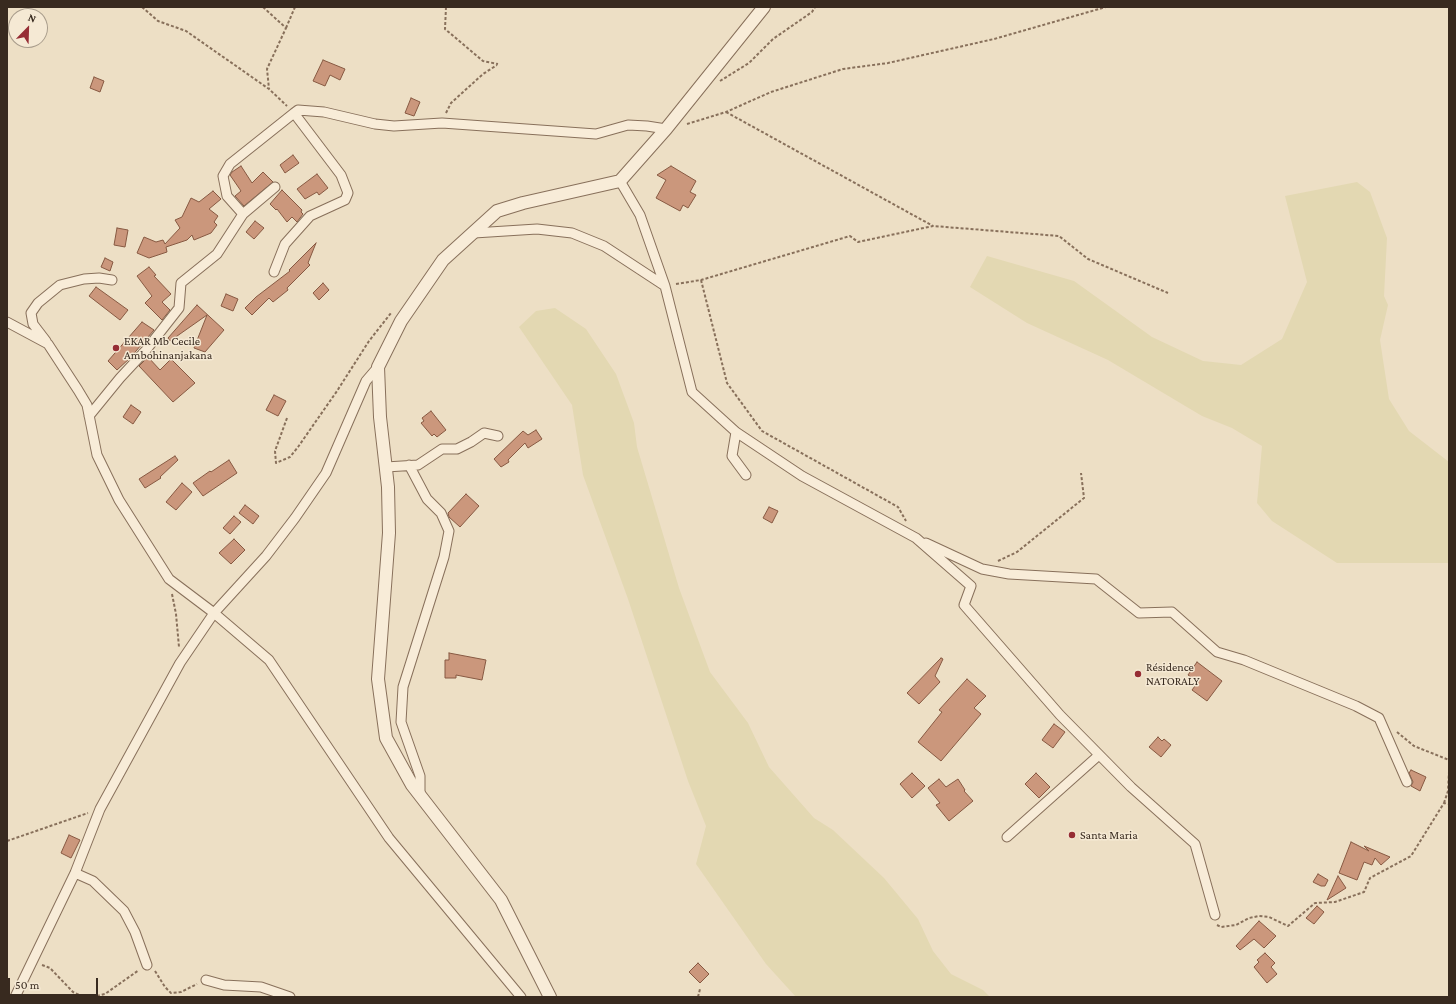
<!DOCTYPE html>
<html>
<head>
<meta charset="utf-8">
<style>
  body { margin:0 }
  #map { position:relative; width:1456px; height:1004px; overflow:hidden; background:#eddfc5; font-family:"Crimson Pro",serif }
  canvas { display:block }
  .frame { position:absolute; inset:0; border:8px solid #382a1f; pointer-events:none }
  .north { position:absolute; left:8px; top:8px; width:40px; height:40px; box-sizing:border-box; background:#f5e9d4; border:1px solid #a99d8c; border-radius:50%; rotate:23deg; font-size:11px; font-weight:700; line-height:16px; text-align:center; color:#382a1f }
  .north::after { content:''; display:block; margin:auto; width:14px; height:18px; background:#962d34; clip-path:polygon(50% 0,100% 100%,50% 72%,0 100%) }
  .scale { position:absolute; left:8px; top:978px; width:90px; height:18px; box-sizing:border-box; border:2px solid #382a1f; border-top:0; padding-left:5px; font-size:12px; line-height:14px; white-space:nowrap; color:#382a1f; -webkit-text-stroke:3px #f5e9d4; paint-order:stroke }
</style>
</head>
<body>
<div id="map">
<canvas width="1456" height="1004"></canvas>
<div class="frame"></div>
<div class="north">N</div>
<div class="scale">50 m</div>
</div>
<script>
const ctx = document.querySelector('canvas').getContext('2d');
ctx.lineJoin = 'round';
function paint(path, color) {
  ctx.fillStyle = color;
  ctx.fill(path, 'evenodd');
}
function toPath(rows) {
  const path = new Path2D();
  for (const r of rows) {
    path.moveTo(r[0], r[1]);
    for (let i = 2; i < r.length; i += 2) path.lineTo(r[i], r[i + 1]);
  }
  return path;
}
function stroke(path, color, width, dash) {
  ctx.strokeStyle = color;
  ctx.lineWidth = width;
  ctx.lineCap = dash ? 'butt' : 'round';
  ctx.setLineDash(dash || []);
  ctx.stroke(path);
}
function label(font, color, halo, rows, align = 'center') {
  ctx.font = font + ' "Crimson Pro",serif';
  ctx.lineWidth = 3;
  ctx.setLineDash([]);
  ctx.textBaseline = 'middle';
  ctx.strokeStyle = halo;
  ctx.fillStyle = color;
  for (const [text, x, y, turn = 0] of rows) {
    ctx.save();
    ctx.translate(x, y);
    ctx.rotate((+turn || 0) * Math.PI / 180);
    ctx.textAlign = isNaN(turn) ? turn : align;
    if (halo) ctx.strokeText(text, 0, 0);
    ctx.fillText(text, 0, 0);
    ctx.restore();
  }
}
paint(toPath([
  [1357,182,1370,192,1387,238,1384,296,1388,305,1380,340,1389,399,1409,431,1449,462,1449,563,1337,563,1272,521,1257,503,1262,446,1232,428,1202,416,1108,360,1027,323,970,287,987,256,1074,281,1152,337,1203,361,1241,365,1282,339,1307,282,1285,196],
  [555,308,586,329,616,374,634,423,637,447,679,588,710,672,748,723,769,767,814,818,833,830,884,878,918,919,933,951,951,974,983,990,990,997,796,997,766,964,696,864,706,826,688,781,628,599,583,475,572,405,519,327,536,311]
]), '#e3d8b2');
const building = toPath([
  [323,60,345,69,340,80,330,75,325,86,313,81,323,60],
  [94,77,104,81,100,92,90,88,94,77],
  [411,98,420,102,414,116,405,113,411,98],
  [293,155,299,163,285,173,280,165,293,155],
  [241,166,252,183,263,172,273,182,244,206,235,196,241,191,230,175,232,172,241,166],
  [671,166,696,181,690,192,696,195,688,208,683,205,680,211,656,198,666,180,657,175,671,166],
  [317,174,328,188,319,195,317,192,305,199,297,189,317,174],
  [282,190,302,210,301,212,303,214,297,222,292,217,287,222,277,209,276,210,270,204,282,190],
  [213,191,221,199,209,209,218,216,214,222,217,225,211,233,194,240,192,235,187,240,166,247,167,252,149,258,137,253,144,237,156,242,163,240,165,244,180,228,175,220,182,217,191,198,199,202,213,191],
  [255,221,264,228,254,239,246,232,255,221],
  [117,228,128,230,125,247,114,245,117,228],
  [316,243,308,263,310,265,287,288,288,290,273,302,269,298,252,315,245,308,256,297,290,271,289,270,316,243],
  [105,258,113,262,110,271,101,267,105,258],
  [149,267,156,275,154,276,171,294,162,302,170,310,162,320,145,303,152,296,137,276,149,267],
  [323,283,329,290,319,300,313,293,323,283],
  [96,287,128,310,120,320,89,296,96,287],
  [226,294,238,299,233,311,221,306,226,294],
  [197,305,224,330,205,352,194,348,207,315,170,341,168,338,197,305],
  [142,322,154,330,130,358,117,370,108,361,142,322],
  [148,357,160,370,171,359,195,383,173,402,139,366,148,357],
  [274,395,286,401,278,416,266,410,274,395],
  [131,405,141,412,133,424,123,417,131,405],
  [431,411,446,430,437,437,434,434,432,436,421,423,424,421,422,418,431,411],
  [536,430,542,439,528,448,525,443,508,460,509,462,501,467,494,459,523,431,528,435,536,430],
  [175,456,178,460,160,477,161,478,145,488,139,479,175,456],
  [229,460,237,473,203,496,193,483,210,471,211,472,229,460],
  [182,483,192,492,176,510,166,502,182,483],
  [466,494,479,506,460,527,449,517,448,513,466,494],
  [245,505,259,516,253,524,239,513,245,505],
  [769,507,778,511,772,523,763,518,769,507],
  [234,516,241,522,230,534,223,528,234,516],
  [234,539,245,550,231,564,219,553,234,539],
  [449,653,486,660,482,680,456,675,456,678,445,678,445,660,449,660,449,653],
  [941,658,943,659,935,676,940,682,919,704,907,693,941,658],
  [1197,662,1222,681,1207,701,1192,690,1198,682,1188,675,1197,662],
  [967,679,986,696,974,708,981,714,941,761,918,742,942,712,939,710,967,679],
  [1054,724,1065,732,1053,748,1042,740,1054,724],
  [1158,737,1162,741,1164,739,1171,745,1161,757,1149,747,1158,737],
  [1411,770,1426,777,1420,791,1411,786,1413,782,1409,773,1411,770],
  [912,773,925,786,912,798,900,784,912,773],
  [1036,773,1050,787,1039,798,1025,784,1036,773],
  [939,779,946,787,958,779,965,790,964,791,973,801,949,821,936,805,940,803,928,788,939,779],
  [69,835,80,840,71,858,61,853,69,835],
  [1351,842,1369,851,1364,846,1390,857,1381,865,1375,858,1372,865,1364,862,1357,880,1339,873,1351,842],
  [1318,874,1328,880,1325,886,1321,886,1313,882,1318,874],
  [1338,876,1346,888,1327,900,1338,876],
  [1317,906,1324,912,1314,924,1306,918,1317,906],
  [1259,921,1276,936,1264,948,1254,939,1240,950,1236,946,1259,921],
  [1265,953,1275,963,1271,967,1277,974,1267,983,1254,967,1259,962,1257,960,1265,953],
  [698,963,709,974,700,983,689,972,698,963]
]);
paint(building, '#cb977c');
stroke(building, '#875942', 1);
const minor = toPath([
  [620,181,640,215,665,286],
  [243,214,227,196,223,176,230,164,294,113],
  [474,233,537,229,572,233,604,246,665,286,692,392,736,432,802,476,916,538,971,586,964,605,1060,715,1131,787,1195,844,1215,915],
  [274,272,285,244,310,216,345,200,348,193,341,175,294,113,298,110,324,112,375,124,394,126,442,123,596,134,628,125,647,126,666,129],
  [7,322,48,344,78,390,87,405,97,455,119,500,169,579,214,613,269,660,389,838,521,997],
  [46,341,33,324,31,313,38,303,60,285,84,279,99,278,112,280],
  [89,416,120,378,146,350,179,308,181,283,217,254,243,214,275,187],
  [736,432,732,456,746,475],
  [409,465,427,499,441,513,449,531,444,557,403,687,401,722,420,776,420,795],
  [386,467,418,465,442,449,457,449,471,442,484,433,498,436],
  [926,543,982,569,1009,574,1096,579,1139,613,1172,612,1217,652,1244,660,1356,706,1379,718,1407,782],
  [1007,837,1099,755],
  [75,873,93,881,124,911,135,932,147,965],
  [206,980,224,985,261,987,290,997],
  [15,997,75,873,100,809,180,663,214,613,266,556,295,518,326,473,366,381,378,367]
]);
const tertiary = toPath([
  [550,997,501,900,412,785,386,738,378,679,389,533,388,487,380,417,378,367,401,321,443,260,497,211,523,203,620,181,666,129,764,7]
]);
stroke(minor, '#88705b', 11);
stroke(tertiary, '#88705b', 14);
stroke(toPath([
  [142,7,158,21,186,31,269,89,287,106],
  [263,7,286,28,267,69,269,89],
  [446,7,445,29,483,61,498,64],
  [286,28,295,7],
  [720,81,749,63,773,39,812,12,815,7],
  [726,112,933,226],
  [446,113,451,103,483,74,497,65],
  [687,124,726,112,771,92,843,69,888,63,994,39,1106,7],
  [701,280,727,383,762,431,898,507,906,521],
  [676,284,701,280,850,236,858,242,933,226,1059,236,1088,259,1168,293],
  [287,418,275,451,276,463,290,457,298,447,337,391,369,341,391,313],
  [998,561,1017,552,1084,498,1081,473],
  [172,594,176,614,179,647],
  [1397,732,1414,746,1449,760],
  [1444,803,1448,791,1449,772],
  [7,841,88,813],
  [1217,925,1221,927,1236,925,1249,918,1259,916,1269,917,1288,926,1315,903,1335,902,1364,892,1370,878,1411,856,1444,803,1449,804],
  [42,965,50,968,73,992,84,997],
  [155,971,165,987,171,993,181,992,197,984],
  [92,997,105,994,139,970],
  [698,997,700,989]
]), '#88705b', 2, [3, 2]);
stroke(minor, '#f8ecd8', 9);
stroke(tertiary, '#f8ecd8', 12);
for (const [x, y, r, color] of [
  [116,348,4,"#962d34"],
  [1138,674,4,"#962d34"],
  [1072,835,4,"#962d34"]
]) {
  const dot = new Path2D();
  dot.arc(x, y, r, 0, 2 * Math.PI);
  ctx.fillStyle = color;
  ctx.fill(dot);
  stroke(dot, '#f5e9d4', 1.5);
}
label('12px', '#382a1f', '#f5e9d4', [
  ["EKAR Mb Cecile",124,341],
  ["Ambohinanjakana",124,355],
  ["Résidence",1146,667],
  ["NATORALY",1146,681],
  ["Santa Maria",1080,835]
], 'left');
</script>
</body>
</html>
